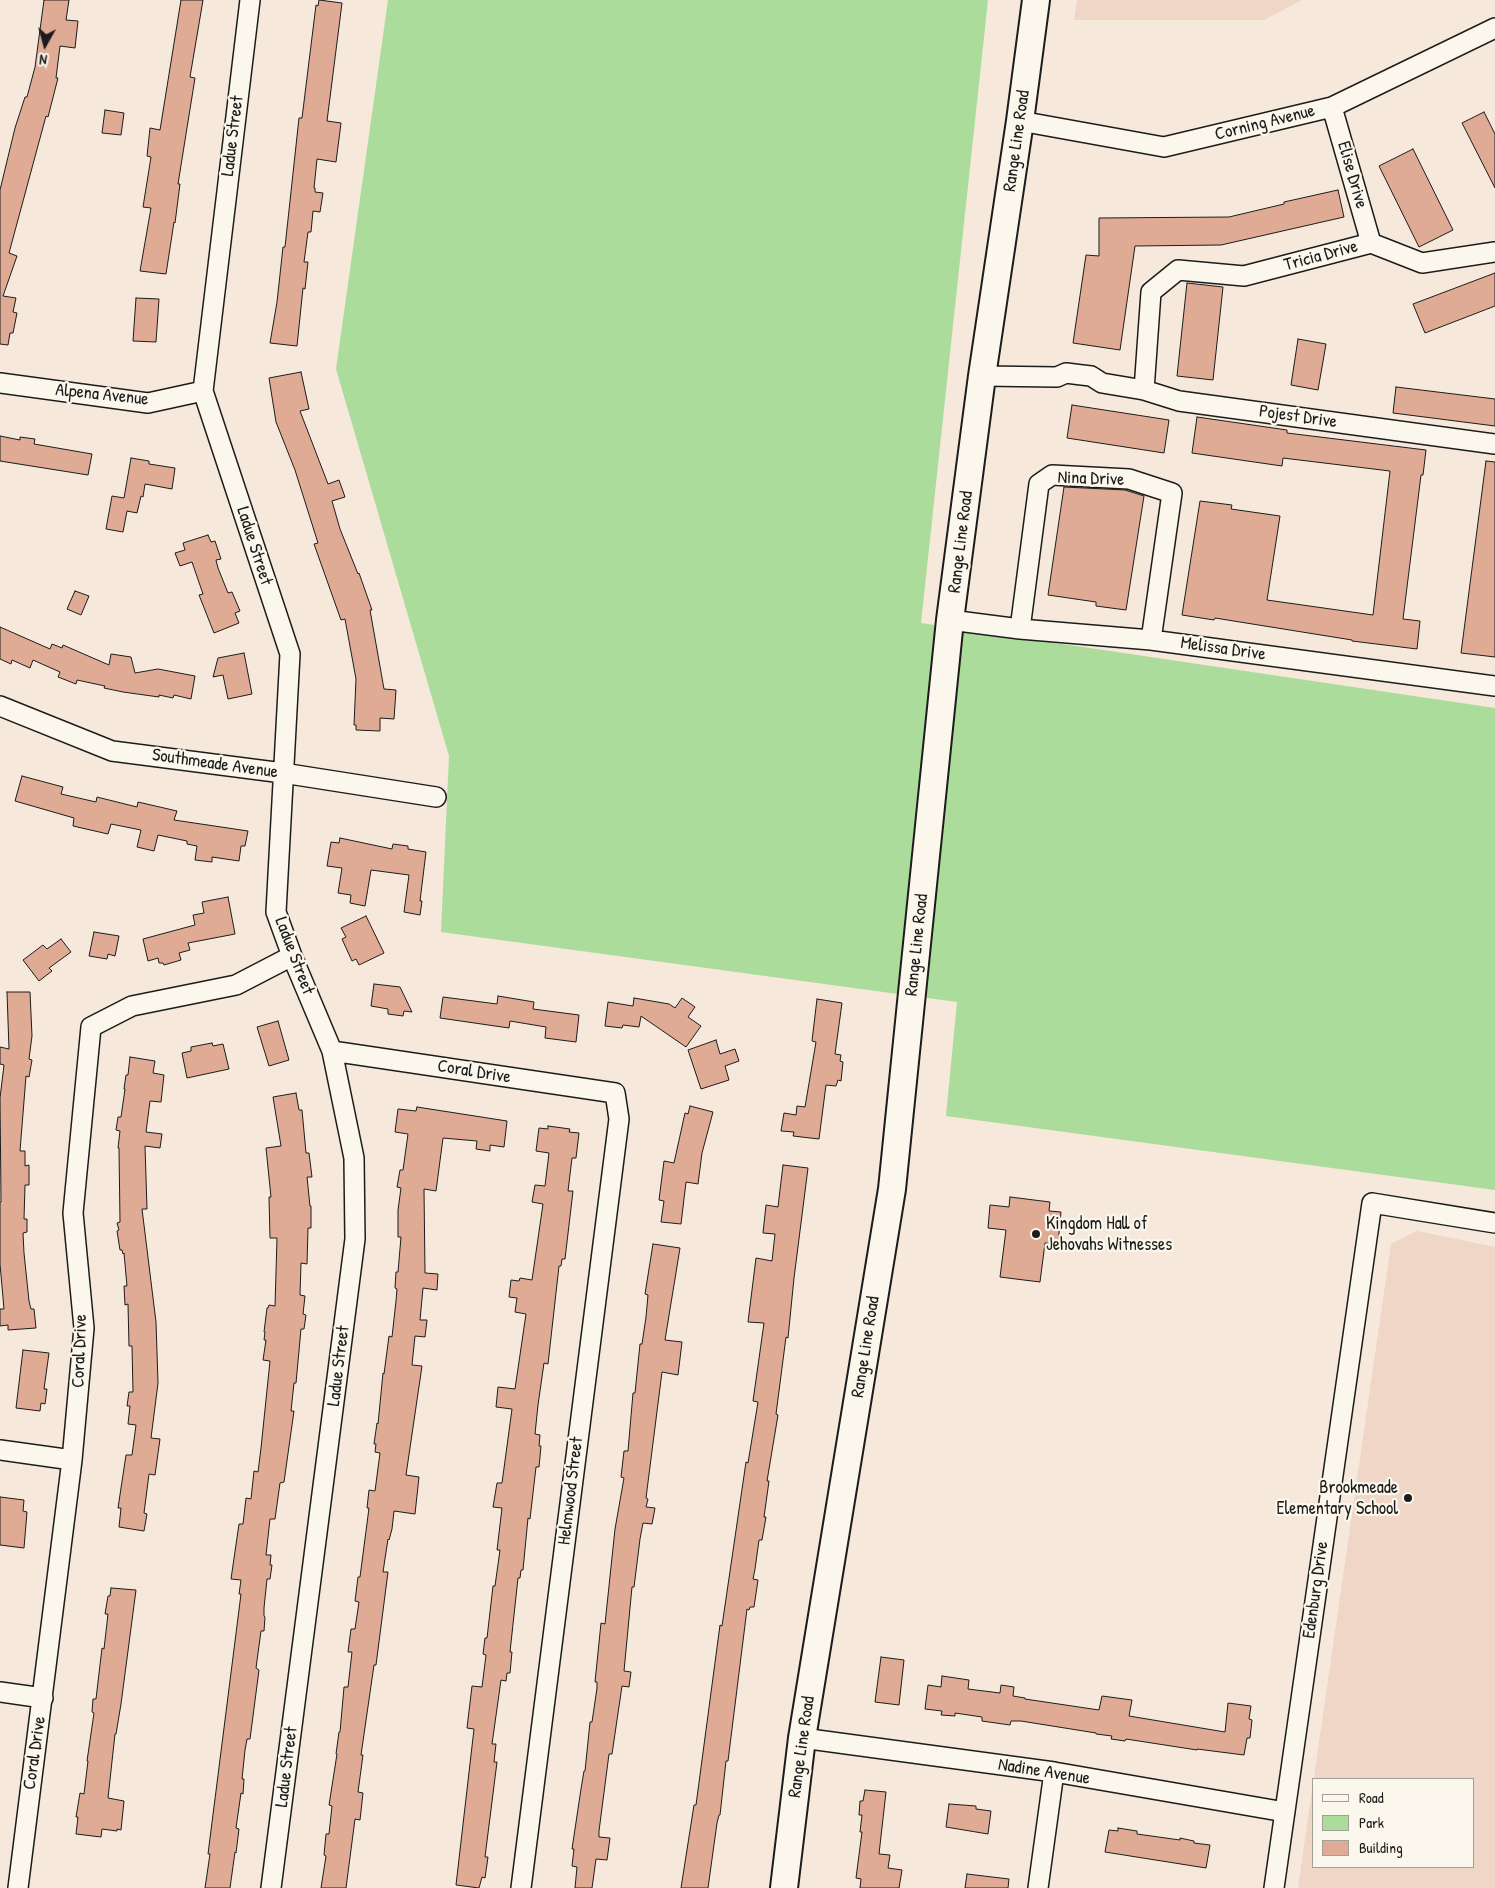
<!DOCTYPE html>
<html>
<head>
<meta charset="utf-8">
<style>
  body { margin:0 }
  #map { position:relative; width:1495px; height:1888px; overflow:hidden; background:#f6e8db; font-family:"Patrick Hand",sans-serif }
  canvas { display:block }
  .legend { position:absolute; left:1312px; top:1778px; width:162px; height:90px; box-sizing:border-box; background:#fbf7ec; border:1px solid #a29f99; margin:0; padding:6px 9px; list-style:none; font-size:15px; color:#1c1c1c }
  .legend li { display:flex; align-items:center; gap:10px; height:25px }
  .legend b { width:25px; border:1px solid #a29f99 }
  .north { position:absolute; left:20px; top:20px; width:50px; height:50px; -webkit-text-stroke:4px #fbf7ec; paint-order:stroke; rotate:187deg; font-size:14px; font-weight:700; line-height:20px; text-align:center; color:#1c1c1c }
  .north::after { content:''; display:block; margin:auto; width:18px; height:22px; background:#1c1c1c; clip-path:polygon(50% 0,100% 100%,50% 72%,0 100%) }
</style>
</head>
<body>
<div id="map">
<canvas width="1495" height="1888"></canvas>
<ul class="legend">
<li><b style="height:6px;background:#fbf7ec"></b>Road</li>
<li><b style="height:14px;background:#acdc9b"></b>Park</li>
<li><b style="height:14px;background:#e0ab95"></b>Building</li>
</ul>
<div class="north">N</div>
</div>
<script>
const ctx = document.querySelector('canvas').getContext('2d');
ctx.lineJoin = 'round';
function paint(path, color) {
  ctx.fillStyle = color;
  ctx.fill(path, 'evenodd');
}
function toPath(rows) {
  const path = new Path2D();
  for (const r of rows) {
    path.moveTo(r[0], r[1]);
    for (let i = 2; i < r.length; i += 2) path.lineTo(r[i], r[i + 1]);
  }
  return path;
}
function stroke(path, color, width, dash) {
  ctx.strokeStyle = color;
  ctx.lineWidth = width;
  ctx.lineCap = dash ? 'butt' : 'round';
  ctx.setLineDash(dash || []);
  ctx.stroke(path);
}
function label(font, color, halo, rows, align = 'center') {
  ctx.font = font + ' "Patrick Hand",sans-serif';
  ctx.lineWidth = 4.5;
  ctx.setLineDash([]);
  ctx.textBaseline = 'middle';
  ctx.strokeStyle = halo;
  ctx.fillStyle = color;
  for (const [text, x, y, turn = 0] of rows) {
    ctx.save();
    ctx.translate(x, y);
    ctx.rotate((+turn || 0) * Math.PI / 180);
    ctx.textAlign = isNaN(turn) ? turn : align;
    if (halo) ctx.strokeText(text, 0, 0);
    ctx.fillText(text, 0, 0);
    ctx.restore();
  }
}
paint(toPath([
  [1077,0,1302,0,1264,20,1074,20],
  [1417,1231,1495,1247,1495,1888,1298,1888,1391,1244],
  [1474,1779,1474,1867,1314,1867,1314,1779]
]), '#efd6c6');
paint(toPath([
  [388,0,988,0,921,623,1495,708,1495,1190,946,1116,957,1002,441,932,449,756,336,369]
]), '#acdc9b');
const building = toPath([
  [44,0,69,0,66,20,78,21,75,48,60,46,56,78,58,78,48,117,46,116,9,253,17,256,3,296,16,298,13,312,17,313,13,333,10,333,8,345,0,344,0,190,15,128,25,97,27,97,35,67,44,0],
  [181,0,203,0,190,77,195,78,178,184,180,184,175,223,174,222,166,274,140,271,151,208,143,207,151,157,147,156,150,128,160,130,181,0],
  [319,0,342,3,327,121,341,123,336,162,317,159,314,188,315,188,315,192,323,193,320,212,313,211,311,232,308,232,304,262,308,262,305,289,303,288,297,346,270,343,277,302,283,247,285,247,299,118,302,118,316,5,318,6,319,0],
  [105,110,124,113,121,135,102,133,105,110],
  [1484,112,1495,134,1495,188,1462,123,1484,112],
  [1413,149,1453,230,1419,247,1379,166,1413,149],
  [1338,190,1344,217,1221,245,1135,246,1120,350,1073,343,1086,255,1099,256,1099,218,1229,217,1284,204,1284,202,1338,190],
  [1495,273,1495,306,1425,333,1413,304,1495,273],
  [1187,283,1223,287,1213,380,1177,376,1187,283],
  [136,298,159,299,156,342,133,341,136,298],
  [1298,339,1326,344,1318,390,1291,385,1298,339],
  [301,372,309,409,300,411,328,484,339,480,345,497,332,501,340,529,358,574,359,573,372,610,370,610,384,689,396,690,394,719,380,718,380,731,356,730,356,725,354,725,356,679,345,619,341,620,314,544,318,543,295,470,276,422,269,378,301,372],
  [1396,387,1495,399,1495,426,1393,413,1396,387],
  [1072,405,1169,420,1164,453,1067,438,1072,405],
  [1197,417,1287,430,1287,433,1426,450,1423,475,1421,475,1403,619,1420,621,1417,649,1352,641,1352,640,1215,618,1214,620,1182,615,1200,501,1232,505,1231,509,1280,516,1267,600,1373,615,1390,471,1283,458,1282,466,1192,453,1197,417],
  [0,436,20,440,20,437,35,439,34,444,92,454,88,475,0,461,0,436],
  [131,458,149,461,149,464,175,468,172,489,145,484,143,497,141,496,137,513,127,511,123,532,106,529,112,496,124,498,131,458],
  [1486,461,1495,462,1495,657,1461,653,1486,461],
  [1064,487,1125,490,1144,496,1126,610,1096,606,1096,602,1048,595,1064,487],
  [208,535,211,542,215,541,221,559,216,560,218,568,228,593,232,592,240,611,235,613,239,623,214,633,199,595,203,594,192,562,180,566,175,553,185,550,183,543,208,535],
  [75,591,89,596,81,615,67,609,75,591],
  [0,627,50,649,52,644,62,648,63,645,109,665,111,654,131,657,135,673,158,669,195,676,191,699,174,695,173,698,159,695,159,697,123,692,104,688,105,686,77,680,76,684,58,677,60,672,33,660,30,668,12,660,11,664,0,659,0,627],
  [244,653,252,694,228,699,223,675,213,677,218,658,244,653],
  [22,776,63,787,61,794,96,802,97,797,137,807,138,802,177,811,174,820,248,831,245,846,241,846,239,861,212,857,212,862,195,860,197,846,187,844,187,841,158,835,154,851,137,847,141,830,111,824,108,834,73,826,74,818,15,801,22,776],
  [340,838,392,849,393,844,408,846,408,849,426,852,420,901,422,901,420,915,404,912,409,875,371,870,365,906,350,903,351,895,338,893,342,868,327,866,331,842,339,843,340,838],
  [228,897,235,934,188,943,190,950,179,953,181,960,164,965,163,963,159,963,158,958,148,961,143,939,195,925,193,915,204,913,202,902,228,897],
  [366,916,384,953,359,965,356,959,352,961,342,939,346,937,341,928,366,916],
  [94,932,119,936,115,956,108,954,107,959,89,956,94,932],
  [61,939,71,952,49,968,52,971,39,981,23,960,43,945,47,949,61,939],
  [374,984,400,987,412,1012,404,1011,403,1016,388,1014,388,1009,371,1006,374,984],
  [7,992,30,992,32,1036,29,1059,32,1060,29,1077,26,1076,20,1151,25,1151,25,1166,29,1165,29,1185,25,1185,24,1219,27,1219,27,1232,23,1233,24,1253,29,1301,31,1309,34,1309,36,1328,8,1330,8,1325,0,1326,0,1309,4,1309,0,1264,0,1202,1,1202,0,1098,4,1065,0,1064,0,1047,9,1049,7,992],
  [498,996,534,1002,533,1009,579,1015,576,1042,545,1038,546,1027,510,1021,509,1028,440,1018,443,997,497,1004,498,996],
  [634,998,669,1004,675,1008,682,998,695,1007,688,1017,701,1026,686,1047,641,1016,639,1027,623,1025,622,1028,605,1026,608,1002,633,1006,634,998],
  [817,999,842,1003,835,1054,841,1055,840,1061,843,1062,841,1081,838,1080,836,1086,826,1085,819,1139,793,1136,794,1132,781,1131,784,1113,796,1115,797,1106,805,1107,816,1042,812,1041,817,999],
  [278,1021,289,1060,269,1066,257,1027,278,1021],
  [716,1040,720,1054,735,1049,739,1061,725,1066,729,1080,701,1089,688,1050,716,1040],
  [212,1043,213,1046,223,1044,229,1069,187,1078,182,1053,191,1051,191,1047,212,1043],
  [130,1057,155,1061,153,1073,164,1075,161,1102,150,1101,146,1132,162,1134,160,1148,145,1146,147,1209,142,1209,156,1322,158,1383,151,1438,160,1439,155,1475,149,1474,144,1513,147,1514,144,1531,119,1527,121,1508,118,1508,126,1455,132,1455,136,1425,128,1424,130,1406,127,1406,129,1392,133,1392,132,1346,129,1346,128,1304,125,1305,124,1286,127,1286,124,1253,123,1254,122,1250,120,1250,117,1231,119,1230,117,1223,120,1222,119,1148,118,1148,120,1131,116,1130,118,1117,121,1117,125,1089,124,1089,126,1075,128,1075,130,1057],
  [296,1093,299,1110,302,1110,306,1153,309,1153,312,1177,307,1177,310,1206,311,1206,311,1228,308,1228,307,1264,301,1263,300,1295,305,1296,303,1314,306,1315,304,1329,301,1329,296,1383,294,1383,291,1411,294,1411,284,1482,280,1483,275,1519,270,1519,266,1555,271,1555,270,1565,272,1565,270,1579,267,1579,264,1608,264,1616,265,1617,264,1631,261,1631,256,1668,259,1670,250,1739,247,1739,245,1750,242,1779,244,1779,243,1794,241,1793,236,1828,239,1829,236,1853,235,1852,230,1888,205,1888,210,1854,208,1854,241,1594,239,1594,241,1580,231,1579,239,1524,243,1524,246,1498,251,1499,254,1471,258,1472,261,1448,270,1361,263,1360,266,1340,264,1340,265,1332,264,1332,267,1308,268,1308,269,1305,275,1306,277,1238,270,1238,269,1197,271,1197,266,1148,281,1146,273,1097,296,1093],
  [690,1106,713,1112,702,1153,698,1184,686,1182,681,1224,661,1222,664,1201,659,1200,664,1161,674,1163,685,1113,688,1114,690,1106],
  [417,1107,507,1121,504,1147,490,1145,490,1151,476,1149,477,1141,443,1138,436,1191,424,1189,425,1273,438,1274,437,1290,423,1288,420,1320,427,1320,425,1337,415,1336,412,1365,422,1366,406,1475,419,1477,415,1514,394,1511,392,1529,389,1540,388,1539,383,1572,388,1572,376,1665,374,1665,361,1755,363,1755,358,1792,363,1793,360,1820,355,1819,346,1888,321,1888,326,1856,324,1855,326,1834,329,1834,332,1806,329,1805,337,1754,336,1754,339,1732,340,1732,344,1687,348,1687,352,1652,348,1652,351,1629,355,1629,359,1602,355,1601,358,1577,360,1577,369,1508,367,1508,369,1490,375,1491,380,1453,375,1452,376,1444,374,1444,377,1423,378,1424,383,1373,384,1374,389,1336,392,1337,396,1301,397,1289,395,1288,396,1272,398,1272,401,1237,398,1237,398,1210,401,1188,397,1187,400,1170,403,1170,408,1134,395,1132,398,1109,416,1111,417,1107],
  [548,1126,570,1129,569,1132,579,1133,576,1158,572,1158,568,1191,573,1191,565,1259,562,1259,561,1266,559,1266,548,1364,544,1363,538,1405,535,1434,540,1435,539,1446,541,1446,539,1467,536,1467,530,1519,528,1518,523,1570,521,1570,520,1578,518,1578,510,1652,512,1652,510,1673,507,1673,506,1681,501,1680,492,1744,496,1744,494,1762,497,1762,485,1857,488,1857,485,1878,482,1877,479,1888,456,1885,474,1729,467,1728,472,1686,482,1687,486,1655,483,1654,485,1638,487,1638,493,1586,495,1586,500,1550,497,1550,502,1508,493,1507,497,1483,502,1483,512,1409,496,1407,498,1387,515,1389,526,1314,515,1312,517,1298,509,1297,511,1280,519,1281,520,1278,532,1280,543,1204,532,1202,535,1185,545,1186,549,1153,536,1151,539,1128,548,1129,548,1126],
  [783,1165,808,1168,794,1278,788,1338,786,1337,776,1414,778,1415,767,1481,769,1481,764,1517,766,1517,762,1540,759,1540,755,1569,753,1579,758,1580,754,1607,750,1607,749,1610,747,1609,728,1761,726,1761,720,1815,719,1815,717,1823,708,1888,681,1888,694,1805,696,1805,720,1625,722,1626,746,1462,748,1463,758,1402,753,1401,764,1323,748,1322,756,1258,772,1261,775,1234,763,1233,766,1205,778,1207,783,1165],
  [1010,1197,1050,1202,1049,1211,1061,1212,1058,1244,1045,1243,1040,1282,1000,1277,1006,1230,988,1228,990,1205,1009,1207,1010,1197],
  [653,1244,680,1248,665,1340,682,1342,678,1375,662,1372,646,1498,648,1499,646,1507,655,1508,652,1524,643,1523,640,1539,634,1587,632,1587,624,1671,631,1672,629,1687,622,1686,612,1754,609,1754,599,1831,599,1837,610,1838,607,1860,596,1859,592,1888,575,1888,577,1867,572,1866,574,1849,572,1849,581,1789,584,1771,585,1771,590,1722,592,1722,597,1688,597,1682,595,1682,601,1623,605,1624,615,1529,624,1478,621,1477,624,1451,628,1451,633,1393,635,1393,640,1344,642,1344,646,1317,648,1295,645,1294,653,1244],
  [23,1350,49,1353,44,1389,47,1389,45,1404,41,1403,40,1411,16,1408,23,1350],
  [0,1497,24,1500,23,1511,27,1512,24,1548,0,1545,0,1497],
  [111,1588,136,1590,121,1704,116,1734,115,1734,108,1798,124,1801,121,1830,117,1829,117,1831,102,1829,101,1837,76,1834,78,1817,76,1817,80,1793,84,1794,88,1761,87,1761,94,1713,92,1712,93,1699,96,1699,102,1648,104,1649,108,1614,105,1614,108,1596,110,1596,111,1588],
  [881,1657,904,1660,899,1705,875,1702,881,1657],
  [942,1676,969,1680,968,1689,1000,1693,1001,1685,1014,1687,1013,1696,1025,1698,1025,1699,1099,1710,1102,1696,1132,1700,1129,1716,1225,1732,1228,1703,1251,1706,1249,1719,1252,1720,1250,1738,1247,1738,1244,1755,1197,1749,1197,1750,1126,1739,1125,1741,1111,1739,1112,1736,1096,1734,1096,1733,1021,1721,1011,1721,1010,1725,982,1721,982,1717,955,1713,955,1716,941,1715,942,1711,925,1709,928,1685,941,1687,942,1676],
  [865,1790,886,1792,879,1854,890,1855,888,1868,902,1870,899,1888,860,1888,861,1879,856,1878,862,1832,860,1832,862,1815,859,1815,860,1801,863,1801,865,1790],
  [949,1804,976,1806,976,1809,991,1811,988,1834,946,1827,949,1804],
  [1118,1828,1137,1831,1137,1834,1180,1840,1180,1838,1194,1841,1194,1843,1210,1845,1206,1868,1105,1852,1109,1830,1118,1831,1118,1828],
  [967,1874,1009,1879,1008,1888,965,1888,967,1874]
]);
paint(building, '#e0ab95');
stroke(building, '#1c1c1c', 1);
const minor = toPath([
  [250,0,203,391,290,654,276,912,292,956,332,1051,354,1158,355,1239,271,1888],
  [1332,107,1371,243],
  [1020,121,1164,147,1332,107,1495,28],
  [982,376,1057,377,1066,373,1082,375,1091,376,1102,383,1144,390,1179,401,1495,444],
  [0,383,148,403,203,391],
  [1144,390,1151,292,1178,270,1244,276,1371,243,1422,263,1495,252],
  [950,620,1020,629,1151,640,1495,686],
  [1020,629,1039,484,1052,475,1129,479,1172,493,1151,640],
  [0,706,112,751,283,773,436,797],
  [332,1051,615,1093,619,1119,521,1888],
  [0,1450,72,1460],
  [0,1692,43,1698],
  [802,1738,1054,1772,1285,1812],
  [18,1888,72,1460,84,1328,73,1213,91,1027,132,1006,236,985,292,956],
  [1038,1888,1054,1772],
  [1274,1888,1372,1203,1495,1223]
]);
const secondary = toPath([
  [784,1888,802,1738,892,1189,950,620,982,376,1020,121,1036,0]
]);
stroke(minor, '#1c1c1c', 22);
stroke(secondary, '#1c1c1c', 30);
stroke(minor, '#fbf7ec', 19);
stroke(secondary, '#fbf7ec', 26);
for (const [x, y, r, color] of [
  [1036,1234,5,"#1c1c1c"],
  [1408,1498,5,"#1c1c1c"]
]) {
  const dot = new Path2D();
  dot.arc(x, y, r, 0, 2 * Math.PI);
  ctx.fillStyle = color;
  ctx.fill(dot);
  stroke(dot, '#fbf7ec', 2);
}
label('18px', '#1c1c1c', '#fbf7ec', [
  ["Corning Avenue",1265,123,-14],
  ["Ladue Street",233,136,-83],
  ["Range Line Road",1017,141,-82],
  ["Elise Drive",1352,175,74],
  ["Tricia Drive",1321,256,-15],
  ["Alpena Avenue",102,395,6],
  ["Pojest Drive",1298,417,8],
  ["Nina Drive",1091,479,2],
  ["Range Line Road",961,542,-83],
  ["Ladue Street",254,546,72],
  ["Melissa Drive",1223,649,8],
  ["Southmeade Avenue",215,764,8],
  ["Range Line Road",917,945,-84],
  ["Ladue Street",294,956,69],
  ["Coral Drive",474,1072,9],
  ["Range Line Road",866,1347,-81],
  ["Coral Drive",80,1351,-88],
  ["Ladue Street",339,1366,-83],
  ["Helmwood Street",571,1491,-83],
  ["Edenburg Drive",1316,1590,-82],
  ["Range Line Road",802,1747,-82],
  ["Coral Drive",35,1753,-82],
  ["Ladue Street",287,1767,-83],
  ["Nadine Avenue",1044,1772,9]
]);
label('18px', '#1c1c1c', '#fbf7ec', [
  ["Kingdom Hall of",1046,1224],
  ["Jehovahs Witnesses",1046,1245],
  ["Brookmeade",1398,1488,"right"],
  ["Elementary School",1398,1509,"right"]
], 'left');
</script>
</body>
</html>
